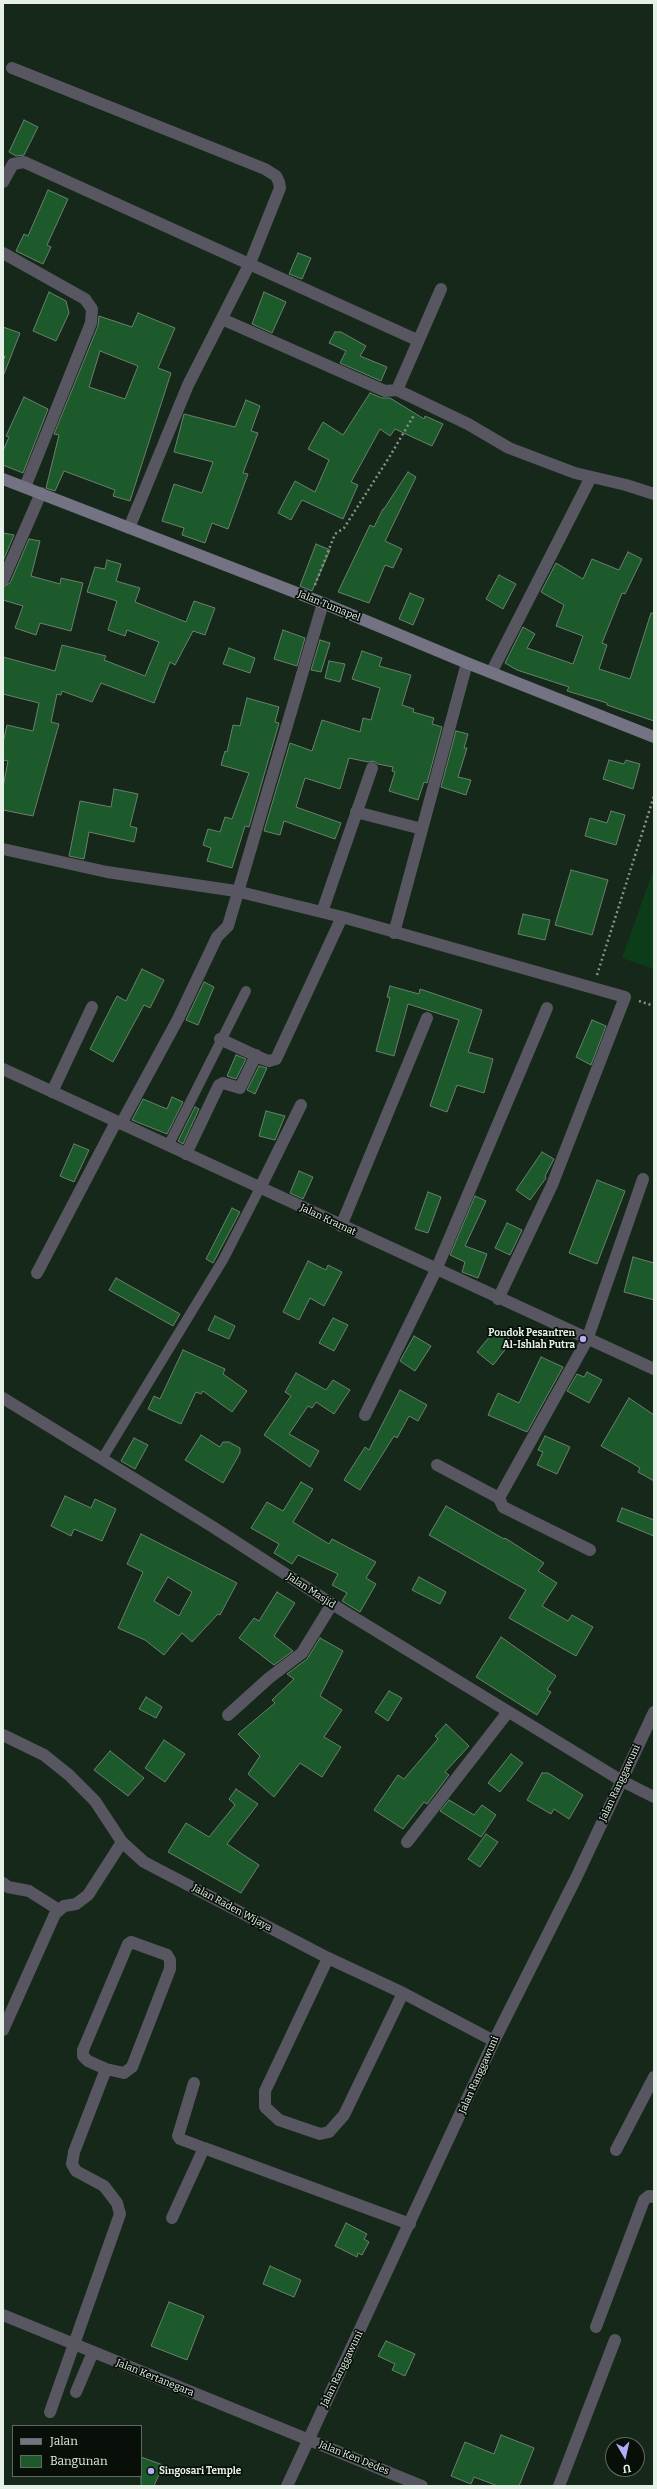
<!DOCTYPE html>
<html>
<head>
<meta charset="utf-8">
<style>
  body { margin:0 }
  #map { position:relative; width:657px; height:2489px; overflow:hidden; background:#162819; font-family:Bitter,serif }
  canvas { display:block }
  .frame { position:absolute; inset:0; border:4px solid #e5f1e6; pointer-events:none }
  .legend { position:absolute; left:12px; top:2425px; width:130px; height:52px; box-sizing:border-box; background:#070f08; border:1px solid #606961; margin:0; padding:5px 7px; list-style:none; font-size:12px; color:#e5f1e6 }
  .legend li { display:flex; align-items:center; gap:8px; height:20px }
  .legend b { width:20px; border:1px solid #606961 }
  .north { position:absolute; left:605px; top:2437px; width:40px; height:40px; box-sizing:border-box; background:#070f08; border:1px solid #606961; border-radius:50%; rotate:171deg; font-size:11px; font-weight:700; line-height:16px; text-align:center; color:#e5f1e6 }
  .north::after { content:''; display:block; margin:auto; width:14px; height:18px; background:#b4acf9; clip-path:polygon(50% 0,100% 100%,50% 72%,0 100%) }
</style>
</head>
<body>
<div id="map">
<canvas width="657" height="2489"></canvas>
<div class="frame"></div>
<ul class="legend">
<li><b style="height:5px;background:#747384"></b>Jalan</li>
<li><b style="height:11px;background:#1c592b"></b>Bangunan</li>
</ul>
<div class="north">U</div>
</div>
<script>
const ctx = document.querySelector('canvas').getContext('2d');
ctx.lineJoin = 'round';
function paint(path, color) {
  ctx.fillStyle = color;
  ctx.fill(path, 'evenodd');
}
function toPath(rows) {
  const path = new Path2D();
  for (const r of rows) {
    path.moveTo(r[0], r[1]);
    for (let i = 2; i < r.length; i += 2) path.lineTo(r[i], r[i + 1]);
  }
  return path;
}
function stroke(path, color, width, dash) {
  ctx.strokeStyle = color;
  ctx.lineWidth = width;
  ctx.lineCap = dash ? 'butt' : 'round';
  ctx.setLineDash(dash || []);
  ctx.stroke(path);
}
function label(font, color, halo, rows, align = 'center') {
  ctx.font = font + ' Bitter,serif';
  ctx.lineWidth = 3.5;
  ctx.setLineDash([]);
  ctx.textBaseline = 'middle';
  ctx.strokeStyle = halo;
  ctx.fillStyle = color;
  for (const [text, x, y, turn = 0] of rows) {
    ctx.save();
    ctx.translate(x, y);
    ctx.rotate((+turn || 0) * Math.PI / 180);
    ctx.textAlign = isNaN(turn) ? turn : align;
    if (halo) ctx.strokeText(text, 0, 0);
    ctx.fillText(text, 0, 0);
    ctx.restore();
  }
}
paint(toPath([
  [654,868,654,969,622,958]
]), '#0d3c19');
const building = toPath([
  [24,120,38,127,24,155,16,156,9,152,24,120],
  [48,190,68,199,47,245,51,247,43,264,16,251,24,234,28,236,48,190],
  [298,253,311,258,302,279,289,274,298,253],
  [49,292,66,301,69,313,56,341,33,331,49,292],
  [264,292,286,302,272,333,252,324,264,292],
  [138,313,175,328,158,368,171,373,130,501,113,496,115,490,64,471,55,491,46,488,59,435,54,434,98,326,99,316,132,327,138,313],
  [100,351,138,366,125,399,89,387,100,351],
  [3,327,20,333,4,374,3,374,3,327],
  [335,332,341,332,366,346,360,356,387,367,381,381,340,363,346,351,329,343,335,332],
  [370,393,382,398,390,398,424,419,425,416,443,424,432,446,395,429,390,436,380,429,351,482,358,485,343,519,302,500,291,520,278,513,295,481,315,492,329,460,308,449,323,422,343,435,370,393],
  [24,397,48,409,23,473,3,465,3,451,9,437,6,436,24,397],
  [246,400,260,406,251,431,258,433,243,473,248,474,228,529,212,523,205,543,182,535,184,528,162,521,174,484,202,493,213,462,174,452,184,414,235,427,246,400],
  [408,472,416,477,385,541,402,549,393,568,385,565,369,603,338,592,370,525,374,527,383,509,384,509,408,472],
  [3,533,14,535,3,561,3,533],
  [29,539,40,541,31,576,60,584,61,578,83,583,71,631,40,623,36,635,15,628,23,606,3,600,3,587,10,583,29,539],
  [316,544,330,550,312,591,300,586,316,544],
  [628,552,642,559,625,594,622,593,602,643,607,645,599,669,630,679,651,613,654,613,654,721,607,705,607,703,567,691,569,687,517,670,505,663,523,627,535,634,527,648,573,664,583,636,556,626,564,605,541,592,556,563,583,579,592,559,619,570,628,552],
  [107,560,121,564,116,581,140,588,135,602,186,622,194,601,215,608,205,635,193,631,175,665,170,662,154,703,101,683,92,702,62,691,61,695,57,694,51,722,59,724,33,816,3,810,3,787,8,761,3,760,3,743,7,725,33,731,39,703,3,694,3,657,55,671,62,645,106,656,104,660,145,676,159,642,127,630,125,636,108,630,117,601,87,592,95,567,105,569,107,560],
  [499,575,516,584,503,609,486,599,499,575],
  [410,593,424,599,413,625,399,619,410,593],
  [283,630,305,638,297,666,274,659,283,630],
  [320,640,330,643,321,672,311,670,320,640],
  [229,648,255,658,250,673,223,664,229,648],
  [362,651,382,658,379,666,411,675,402,705,414,709,413,712,434,718,432,724,442,727,427,783,424,782,418,800,389,791,395,772,392,771,393,767,378,764,374,761,368,762,349,758,340,789,305,778,296,807,341,823,335,839,284,821,280,835,264,831,290,743,312,751,322,720,360,732,363,718,371,720,380,688,352,679,362,651],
  [329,661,345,664,340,682,325,678,329,661],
  [247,698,279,707,275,722,279,723,249,827,245,826,232,868,207,861,211,848,203,845,208,829,220,832,225,817,232,819,249,773,221,765,225,751,227,752,233,725,240,726,247,698],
  [456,731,468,734,464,748,467,748,458,777,471,780,466,795,441,787,456,731],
  [609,760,624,764,626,760,640,764,633,789,603,779,609,760],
  [114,789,138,794,130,826,137,828,134,842,89,832,84,859,69,856,80,801,111,807,114,789],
  [611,811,625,815,616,845,585,836,590,818,607,823,611,811],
  [571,870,608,880,592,935,555,925,571,870],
  [523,914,550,920,545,940,518,934,523,914],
  [142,969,164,980,150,1008,144,1005,113,1062,90,1049,117,996,126,1001,142,969],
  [204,982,214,987,198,1025,186,1020,204,982],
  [390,986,419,994,420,989,482,1010,468,1052,493,1059,484,1093,457,1085,447,1112,430,1106,459,1020,408,1004,394,1056,376,1051,390,998,387,997,390,986],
  [592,1020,606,1026,591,1065,576,1057,592,1020],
  [236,1055,246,1059,236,1079,227,1076,236,1055],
  [259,1066,267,1068,255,1094,247,1090,259,1066],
  [172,1097,183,1102,167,1134,132,1120,143,1099,167,1109,172,1097],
  [195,1107,199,1109,183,1144,178,1141,195,1107],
  [266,1111,285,1116,275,1140,259,1136,266,1111],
  [74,1144,89,1150,74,1182,60,1176,74,1144],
  [542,1152,554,1159,545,1176,546,1178,530,1200,516,1190,542,1152],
  [299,1171,313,1177,303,1199,290,1193,299,1171],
  [597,1180,625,1191,597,1264,569,1253,597,1180],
  [428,1192,441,1197,428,1233,415,1229,428,1192],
  [475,1196,486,1201,465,1246,487,1254,478,1278,462,1272,465,1262,450,1255,475,1196],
  [232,1208,240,1212,213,1263,206,1259,232,1208],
  [507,1223,522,1230,510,1255,495,1248,507,1223],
  [633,1257,654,1263,654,1300,624,1292,633,1257],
  [308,1261,326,1270,328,1265,342,1272,324,1306,310,1298,299,1320,283,1312,308,1261],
  [116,1278,180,1314,173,1326,109,1290,116,1278],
  [215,1316,235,1326,229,1339,208,1330,215,1316],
  [333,1318,348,1325,334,1351,319,1343,333,1318],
  [496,1329,512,1341,493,1365,477,1352,496,1329],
  [414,1336,431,1346,415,1371,400,1361,414,1336],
  [183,1350,225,1369,223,1374,247,1391,232,1412,203,1391,201,1394,196,1392,181,1424,148,1409,154,1396,160,1399,183,1350],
  [541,1357,563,1367,527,1432,488,1415,498,1393,519,1403,541,1357],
  [587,1372,602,1380,589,1403,567,1391,577,1374,584,1377,587,1372],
  [296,1373,326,1390,333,1380,350,1390,334,1414,316,1402,312,1408,308,1406,289,1434,319,1451,310,1467,264,1435,291,1396,285,1392,296,1373],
  [400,1390,427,1405,418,1421,409,1416,397,1438,394,1436,360,1490,344,1480,365,1447,369,1450,400,1390],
  [629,1398,654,1415,654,1481,638,1472,640,1468,632,1463,601,1446,629,1398],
  [201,1435,220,1447,223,1442,229,1442,240,1448,240,1453,223,1483,185,1460,201,1435],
  [545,1436,570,1447,557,1474,537,1465,543,1452,538,1450,545,1436],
  [134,1438,148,1445,135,1469,121,1461,134,1438],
  [301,1482,313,1489,293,1522,329,1544,332,1539,376,1562,366,1578,376,1584,360,1612,342,1601,347,1593,332,1585,338,1574,298,1555,292,1564,274,1553,279,1544,251,1528,267,1502,283,1511,301,1482],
  [65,1496,91,1508,95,1499,116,1509,102,1541,74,1529,71,1536,51,1526,65,1496],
  [446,1506,504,1539,505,1538,544,1563,538,1571,557,1583,542,1606,568,1621,572,1615,593,1627,576,1656,509,1618,526,1590,429,1535,446,1506],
  [622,1508,654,1520,654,1536,617,1521,622,1508],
  [141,1534,237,1583,220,1615,218,1614,192,1642,182,1633,164,1655,145,1640,118,1628,143,1572,127,1564,141,1534],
  [168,1577,192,1592,179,1616,154,1601,168,1577],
  [419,1577,446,1592,440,1604,412,1590,419,1577],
  [277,1592,295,1603,274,1636,293,1651,274,1665,239,1638,254,1618,259,1621,277,1592],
  [501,1637,556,1676,547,1690,551,1692,537,1715,476,1677,501,1637],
  [320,1638,343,1651,320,1696,342,1710,324,1737,341,1747,322,1777,300,1763,274,1797,248,1774,260,1756,238,1734,275,1703,272,1700,294,1679,287,1674,307,1659,320,1638],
  [389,1691,402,1698,388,1721,375,1712,389,1691],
  [146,1697,162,1707,156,1718,139,1709,146,1697],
  [446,1724,469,1746,445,1772,449,1775,427,1804,424,1802,403,1829,374,1810,398,1775,404,1779,438,1739,435,1736,446,1724],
  [164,1740,185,1754,165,1782,145,1768,164,1740],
  [110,1751,144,1778,128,1796,94,1770,110,1751],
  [511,1754,523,1763,500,1792,488,1783,511,1754],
  [542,1773,548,1773,583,1795,569,1819,554,1809,551,1814,527,1800,542,1773],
  [236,1789,258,1804,227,1844,259,1865,241,1893,168,1852,186,1823,209,1837,235,1805,229,1799,236,1789],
  [449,1800,474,1815,482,1805,496,1815,481,1837,440,1811,449,1800],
  [486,1834,498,1842,480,1867,468,1859,486,1834],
  [346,2223,367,2234,364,2239,369,2242,362,2255,358,2253,357,2257,335,2246,346,2223],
  [270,2266,301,2280,294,2297,263,2284,270,2266],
  [169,2302,204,2316,187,2360,151,2346,169,2302],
  [386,2341,415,2354,405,2376,392,2370,395,2364,378,2356,386,2341],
  [501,2435,534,2448,519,2486,498,2486,474,2477,471,2484,451,2476,465,2442,494,2454,501,2435],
  [141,2457,163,2465,154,2486,141,2486,141,2457]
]);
paint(building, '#1c592b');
stroke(building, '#6b806d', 1);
stroke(toPath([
  [3,357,6,358],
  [315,585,335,534,344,528,390,456,414,415],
  [597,975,654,796],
  [639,1001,654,1006]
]), '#869488', 2.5, [2, 3]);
stroke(toPath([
  [168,1146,246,991],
  [102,1459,223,1260,260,1188]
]), '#575661', 10);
stroke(toPath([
  [12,68,265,169,276,176,279,182,280,188,250,263,188,385,129,528],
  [3,182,13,164,24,162,417,340],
  [3,253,85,299,92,309,91,323,25,487],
  [222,319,385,391,397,390,468,424,509,448,575,473,626,485,654,494],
  [397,390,441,289],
  [3,580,41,493],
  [492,671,591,477],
  [356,812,422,829],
  [3,849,107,872,236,891,342,917,625,997,552,1185,498,1299],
  [322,912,372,768],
  [394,933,467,663],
  [220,1039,263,1059,269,1061,276,1059,342,917],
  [3,1069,654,1369],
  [52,1092,92,1007],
  [121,1124,178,1019,217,937,228,926,323,603],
  [186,1154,219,1085,223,1083,240,1088,256,1055],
  [260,1188,301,1105],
  [341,1226,427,1018],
  [37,1273,116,1122],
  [3,1398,213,1527,332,1604,622,1781,654,1797],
  [365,1415,436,1270,547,1008],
  [437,1465,499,1498],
  [590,1550,503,1507,499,1498,587,1340,643,1179],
  [228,1715,269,1678,302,1653,332,1604],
  [3,1735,44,1755,69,1775,95,1801,122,1842,144,1862,328,1958,403,1993,494,2041],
  [407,1842,508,1712],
  [3,1883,8,1887,29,1891,59,1910],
  [131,1942,167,1955,170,1960,170,1969,132,2067,124,2073,106,2069,88,2061,83,2056,83,2050,128,1944,131,1942],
  [328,1958,265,2091,265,2107,279,2120,320,2134,329,2132,344,2115,403,1993],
  [3,2030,55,1914,64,1906,76,1904,88,1895,122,1842],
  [194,2083,178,2136,180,2139,204,2148],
  [616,2150,654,2077],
  [172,2218,204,2148,410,2224],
  [3,2315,422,2486],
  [596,2327,644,2200,649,2196,654,2197],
  [76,2392,93,2352],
  [50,2412,120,2214,117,2203,104,2186,76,2171,72,2164,74,2152,106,2069],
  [287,2486,494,2041,576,1878,654,1712],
  [559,2486,615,2340]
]), '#575661', 12);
stroke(toPath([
  [3,479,323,603,467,663,654,737]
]), '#747384', 12);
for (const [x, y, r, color] of [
  [583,1339,4,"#b4acf9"],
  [151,2471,4,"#b4acf9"]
]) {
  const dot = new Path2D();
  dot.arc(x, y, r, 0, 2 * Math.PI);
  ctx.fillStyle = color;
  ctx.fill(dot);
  stroke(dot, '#070f08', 1.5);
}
label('10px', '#e5f1e6', '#070f08', [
  ["Jalan Tumapel",329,606,22],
  ["Jalan Kramat",328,1220,25],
  ["Jalan Masjid",311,1591,33],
  ["Jalan Ranggawuni",620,1783,-65],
  ["Jalan Raden Wijaya",232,1908,28],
  ["Jalan Ranggawuni",479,2075,-66],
  ["Jalan Ranggawuni",342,2369,-64],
  ["Jalan Kertanegara",155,2378,22],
  ["Jalan Ken Dedes",354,2458,22]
]);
label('bold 10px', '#e5f1e6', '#070f08', [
  ["Pondok Pesantren",575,1333],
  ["Al-Ishlah Putra",575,1345],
  ["Singosari Temple",159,2471,"left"]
], 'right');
</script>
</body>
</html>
